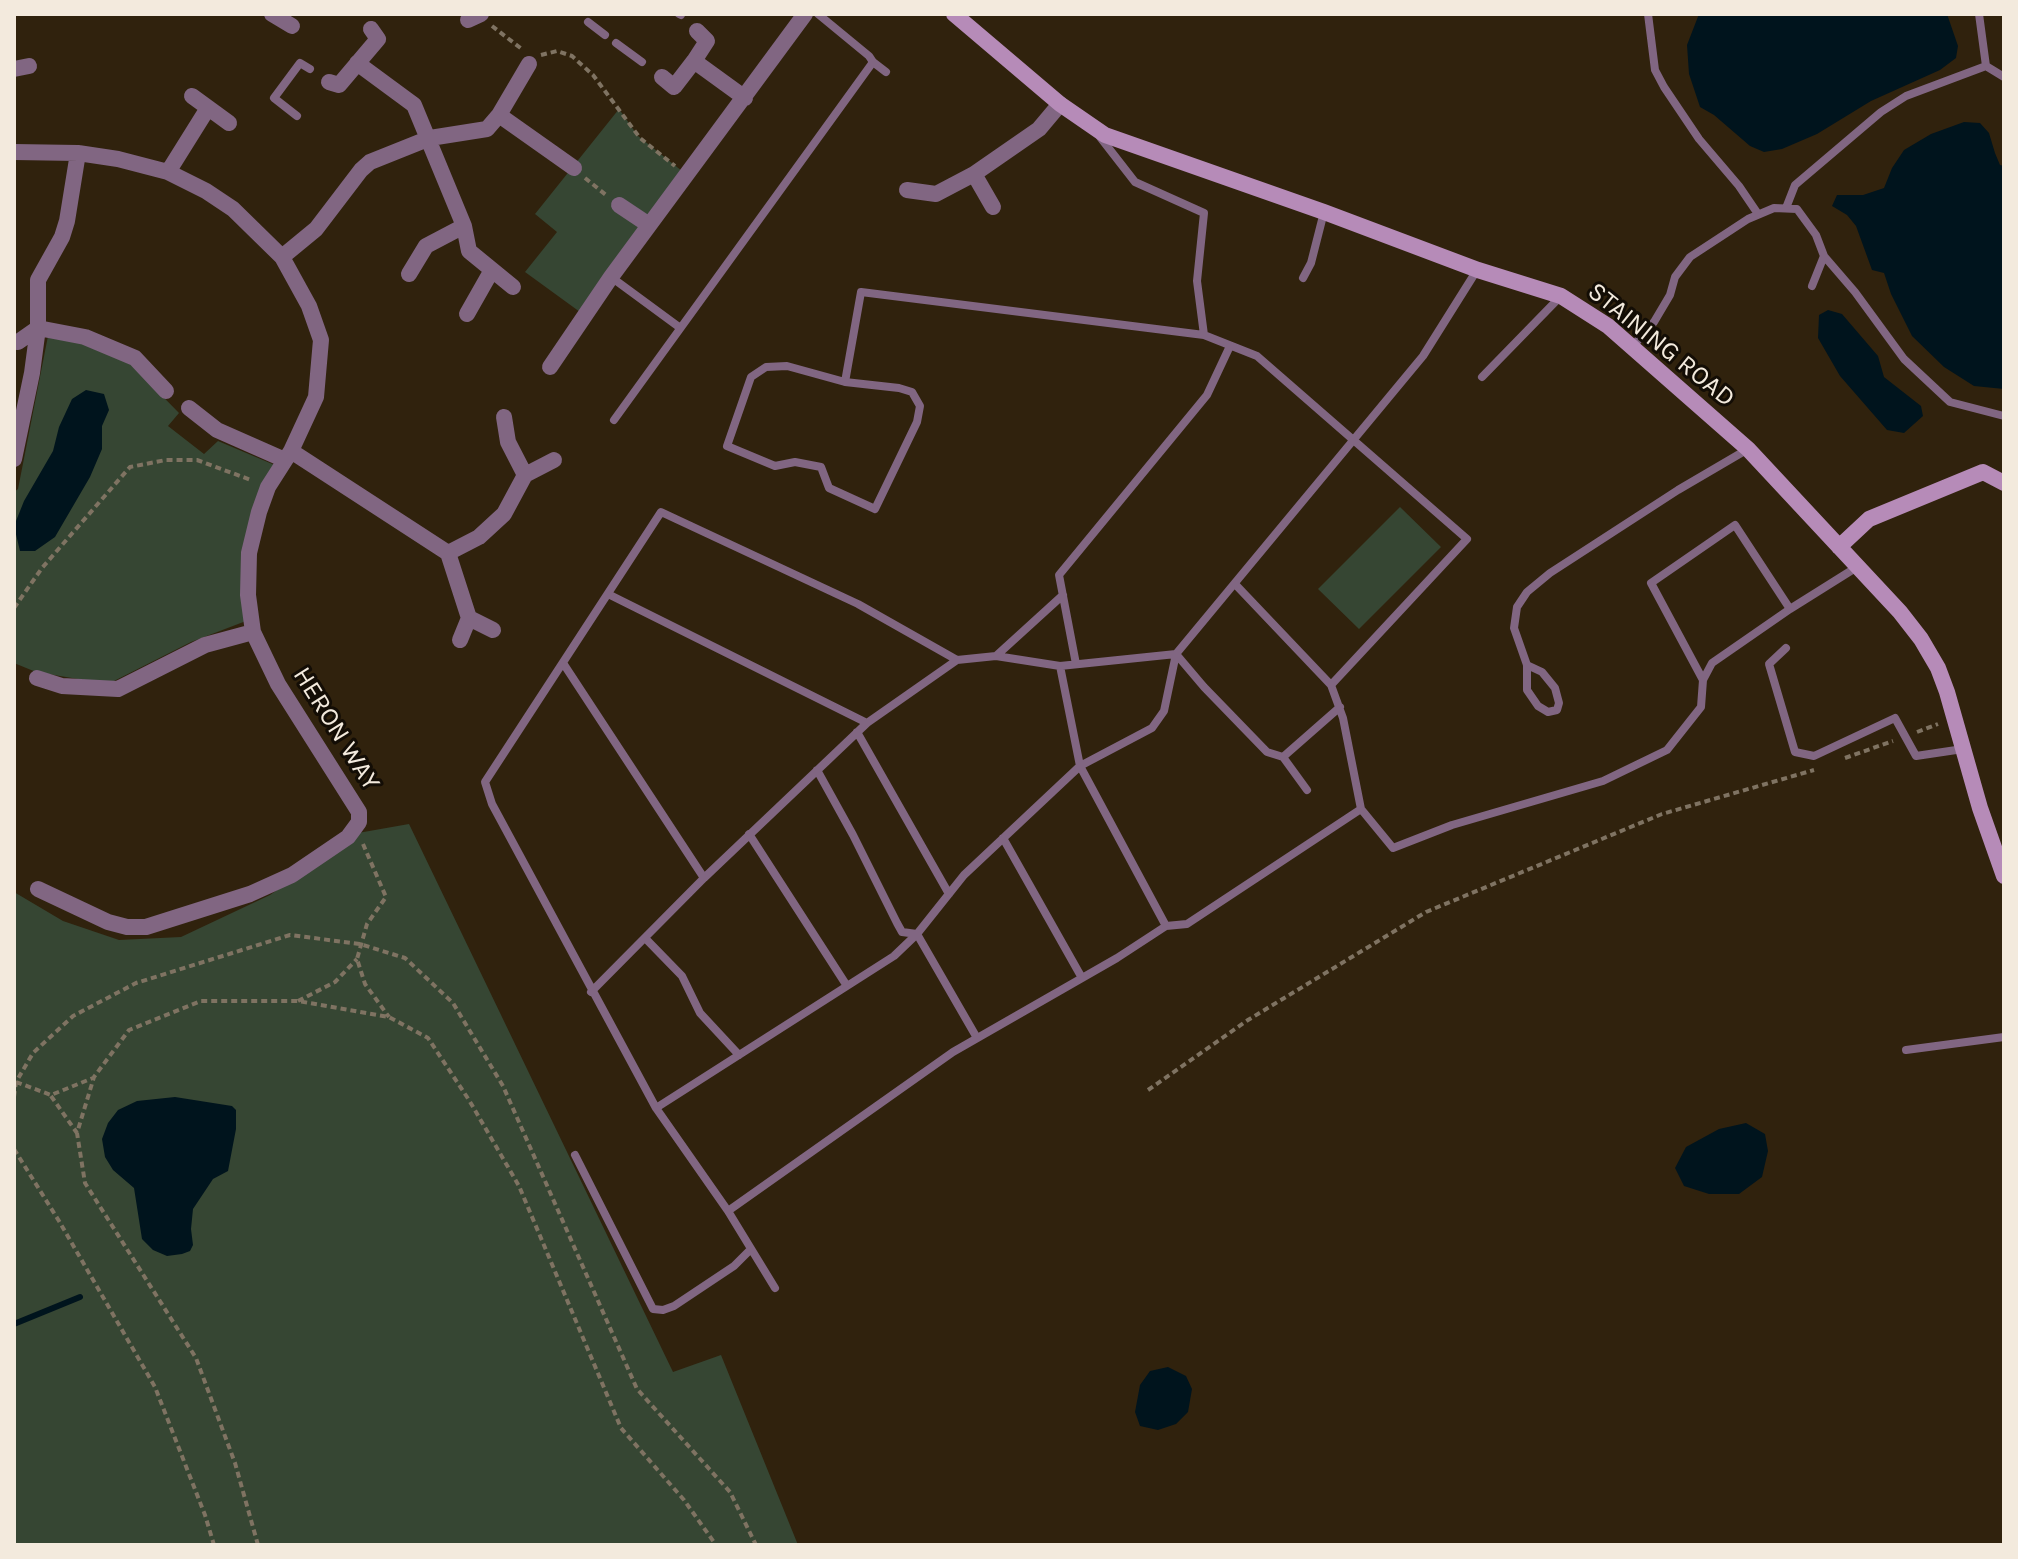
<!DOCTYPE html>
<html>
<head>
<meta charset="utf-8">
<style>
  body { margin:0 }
  #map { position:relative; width:2018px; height:1559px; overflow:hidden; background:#30220d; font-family:Karla,sans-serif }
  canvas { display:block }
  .frame { position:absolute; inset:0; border:16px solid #f3eadd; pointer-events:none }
</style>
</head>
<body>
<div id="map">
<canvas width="2018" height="1559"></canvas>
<div class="frame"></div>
</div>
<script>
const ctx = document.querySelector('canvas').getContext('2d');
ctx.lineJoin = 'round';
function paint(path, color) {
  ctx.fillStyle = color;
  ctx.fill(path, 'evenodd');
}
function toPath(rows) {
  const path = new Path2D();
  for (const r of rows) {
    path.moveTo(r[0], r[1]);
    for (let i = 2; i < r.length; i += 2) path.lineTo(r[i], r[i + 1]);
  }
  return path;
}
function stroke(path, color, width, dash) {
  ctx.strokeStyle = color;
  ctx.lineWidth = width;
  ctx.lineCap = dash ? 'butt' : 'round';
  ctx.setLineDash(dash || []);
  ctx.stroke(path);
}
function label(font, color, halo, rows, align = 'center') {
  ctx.font = font + ' Karla,sans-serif';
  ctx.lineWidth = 6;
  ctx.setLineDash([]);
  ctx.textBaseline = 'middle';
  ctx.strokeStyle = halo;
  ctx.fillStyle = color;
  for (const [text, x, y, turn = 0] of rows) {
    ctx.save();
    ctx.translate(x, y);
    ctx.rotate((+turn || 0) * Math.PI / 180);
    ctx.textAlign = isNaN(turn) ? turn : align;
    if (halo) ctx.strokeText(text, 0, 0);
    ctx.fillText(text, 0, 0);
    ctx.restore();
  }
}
paint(toPath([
  [619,109,638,136,682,171,580,312,525,272,557,232,535,214],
  [48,336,86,342,128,361,179,413,168,426,204,454,218,441,277,466,265,486,246,621,191,642,108,684,36,672,14,663,14,492,18,489],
  [1400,507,1441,547,1359,629,1318,589],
  [409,824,673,1372,721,1355,798,1545,14,1545,14,892,63,921,119,940,181,937,270,895,358,833]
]), '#364633');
paint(toPath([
  [1699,14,1947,14,1958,46,1956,58,1940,70,1871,101,1817,134,1782,149,1764,152,1750,146,1714,115,1700,107,1689,74,1687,45],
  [1964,122,1980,123,1989,133,1995,153,2000,165,2004,166,2004,389,1974,386,1944,367,1912,336,1891,294,1884,273,1872,270,1856,226,1847,215,1832,206,1837,195,1863,195,1884,188,1892,168,1904,150,1931,134],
  [1828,310,1842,314,1878,356,1884,377,1921,406,1923,416,1904,433,1887,430,1840,376,1818,338,1819,315],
  [86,390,104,394,109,410,102,426,102,449,90,477,55,537,35,551,20,551,14,526,24,501,53,451,59,427,72,399],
  [175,1097,232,1106,236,1110,236,1129,228,1171,213,1179,193,1209,191,1229,193,1245,190,1251,182,1254,167,1256,153,1250,142,1239,134,1188,113,1170,105,1157,102,1139,108,1123,118,1110,137,1101],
  [1746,1123,1765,1134,1768,1151,1762,1177,1739,1194,1709,1194,1684,1186,1675,1168,1686,1147,1719,1129],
  [1168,1367,1186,1376,1192,1389,1188,1412,1176,1424,1158,1430,1140,1426,1135,1412,1140,1385,1150,1371]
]), '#00141d');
stroke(toPath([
  [14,1324,80,1297]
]), '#00141d', 6);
stroke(toPath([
  [492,26,523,50],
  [541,55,557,51,572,56,593,75,640,138,675,166],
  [585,178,606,195],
  [14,608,42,568,130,467,166,460,197,460,251,480],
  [1917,732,1938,724],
  [1845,758,1893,741],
  [363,844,386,897,367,924,357,959,365,984,389,1017],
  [298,1001,335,982,357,959],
  [16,1082,51,1095,93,1078],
  [1148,1090,1248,1020,1426,912,1662,814,1814,770],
  [51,1096,77,1133],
  [14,1097,16,1082,33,1053,73,1016,136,983,290,935,360,944,405,958,453,1003,503,1086,637,1389,730,1492,756,1545],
  [14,1149,59,1221,155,1387,205,1515,214,1545],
  [258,1545,235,1463,196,1358,85,1183,77,1133,94,1077,129,1030,201,1001,298,1001,389,1017,428,1038,469,1100,519,1186,621,1428,684,1500,716,1545]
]), '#7f7362', 4, [6, 4]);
stroke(toPath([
  [679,14,681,15],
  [1648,14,1655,70,1664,87,1699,139,1739,186,1758,214],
  [588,22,605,35],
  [616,43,642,62],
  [873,62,886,72],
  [1986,66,2004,77],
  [297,116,274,98,300,63,310,69],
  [1100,137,1135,182,1204,213,1197,281,1204,335],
  [1786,208,1795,185,1881,112,1906,96,1986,66,1979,14],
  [1824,256,1855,292,1904,359,1950,402,2004,416],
  [611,277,679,327],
  [1303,278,1311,263,1324,212],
  [1632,347,1654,322,1670,295,1675,277,1690,257,1748,219,1774,208,1797,209,1816,235,1824,256,1812,286],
  [1482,377,1561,296],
  [845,382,899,388,912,392,920,406,917,422,875,509,829,488,821,467,795,462,775,466,727,446,751,377,766,367,787,366,845,382,861,292,1204,335,1257,356,1467,539,1331,685],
  [614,420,873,62,869,56,818,14],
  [1235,584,1331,685,1343,718,1361,809,1393,848,1452,825,1603,781,1667,750,1701,707,1703,680,1712,663,1790,609,1735,525,1651,583,1703,680],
  [608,594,867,723],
  [1790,609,1857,567],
  [1786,648,1769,664,1795,752,1814,756,1895,718,1916,756,1963,749],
  [1176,654,1204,687,1267,752,1283,757,1307,790],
  [996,656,1063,595],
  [563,663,704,878],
  [1076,664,1059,575,1207,395,1230,346],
  [1527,665,1542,672,1555,688,1559,703,1557,710,1548,712,1538,706,1527,690,1527,665,1514,628,1517,607,1527,592,1550,573,1678,490,1748,449],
  [857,732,949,894],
  [1283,757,1340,707],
  [817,770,853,835,897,923,902,932,917,934,977,1038],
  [749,834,847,986],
  [1003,838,1082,978],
  [1166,926,1187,924,1361,809],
  [645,938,682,976,700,1013,739,1055],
  [591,992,704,878,867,723,957,660],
  [1906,1050,2004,1037],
  [656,1108,894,956,917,934,964,875,1080,766,1152,728,1164,711,1176,654],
  [575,1155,653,1309,663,1310,674,1306,734,1266,751,1249],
  [728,1211,953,1052,1117,958,1166,926,1080,766,1060,666],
  [775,1288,728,1211,656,1108,492,804,485,782,661,512,858,604,957,660,996,656,1060,666,1176,654,1423,356,1477,270]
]), '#816682', 8);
stroke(toPath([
  [272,14,292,26],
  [468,20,481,14],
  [694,61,745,98],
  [357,63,414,105,464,226,469,251,513,287],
  [14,69,29,66],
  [662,77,674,87,694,61,707,41,697,31],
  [329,82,339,85,378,39,371,29],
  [192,96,229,123],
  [499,115,574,168],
  [14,152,78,153,118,159,168,172,206,191,233,209,282,257,309,306,321,340,316,397,291,451,268,487,259,512,249,553,248,595,253,632,278,684,359,812,359,822,348,837,292,875,250,894,146,927,127,927,108,922,38,889],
  [168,172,208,108],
  [974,174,993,207],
  [907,190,936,194,974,174,1039,129,1060,104],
  [619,205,649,225],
  [282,257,316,229,361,170,370,162,430,138,487,129,499,115,529,64],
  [409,274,426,246,464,226],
  [467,314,492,270],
  [18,342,38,328,38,280,62,237,67,221,78,153],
  [550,367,611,277,805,14],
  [189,408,217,430,285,460],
  [504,417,508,442,525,475],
  [291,451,448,553,479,537,504,514,525,475,554,460],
  [14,459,32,373,38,328,85,337,135,358,166,391],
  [448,553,469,618,460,640],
  [469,618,493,630],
  [37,678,62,686,118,689,205,645,253,632]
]), '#816682', 16);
stroke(toPath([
  [954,14,1060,104,1105,135,1324,212,1478,270,1561,296,1608,326,1748,449,1900,612,1921,639,1938,668,1947,692,1980,808,2004,876],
  [1839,547,1869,519,1983,472,2004,483]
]), '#b68bb8', 16);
label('26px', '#f3eadd', '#130d05', [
  ["STAINING ROAD",1661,345,39],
  ["HERON WAY",336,729,58]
]);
</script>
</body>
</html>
